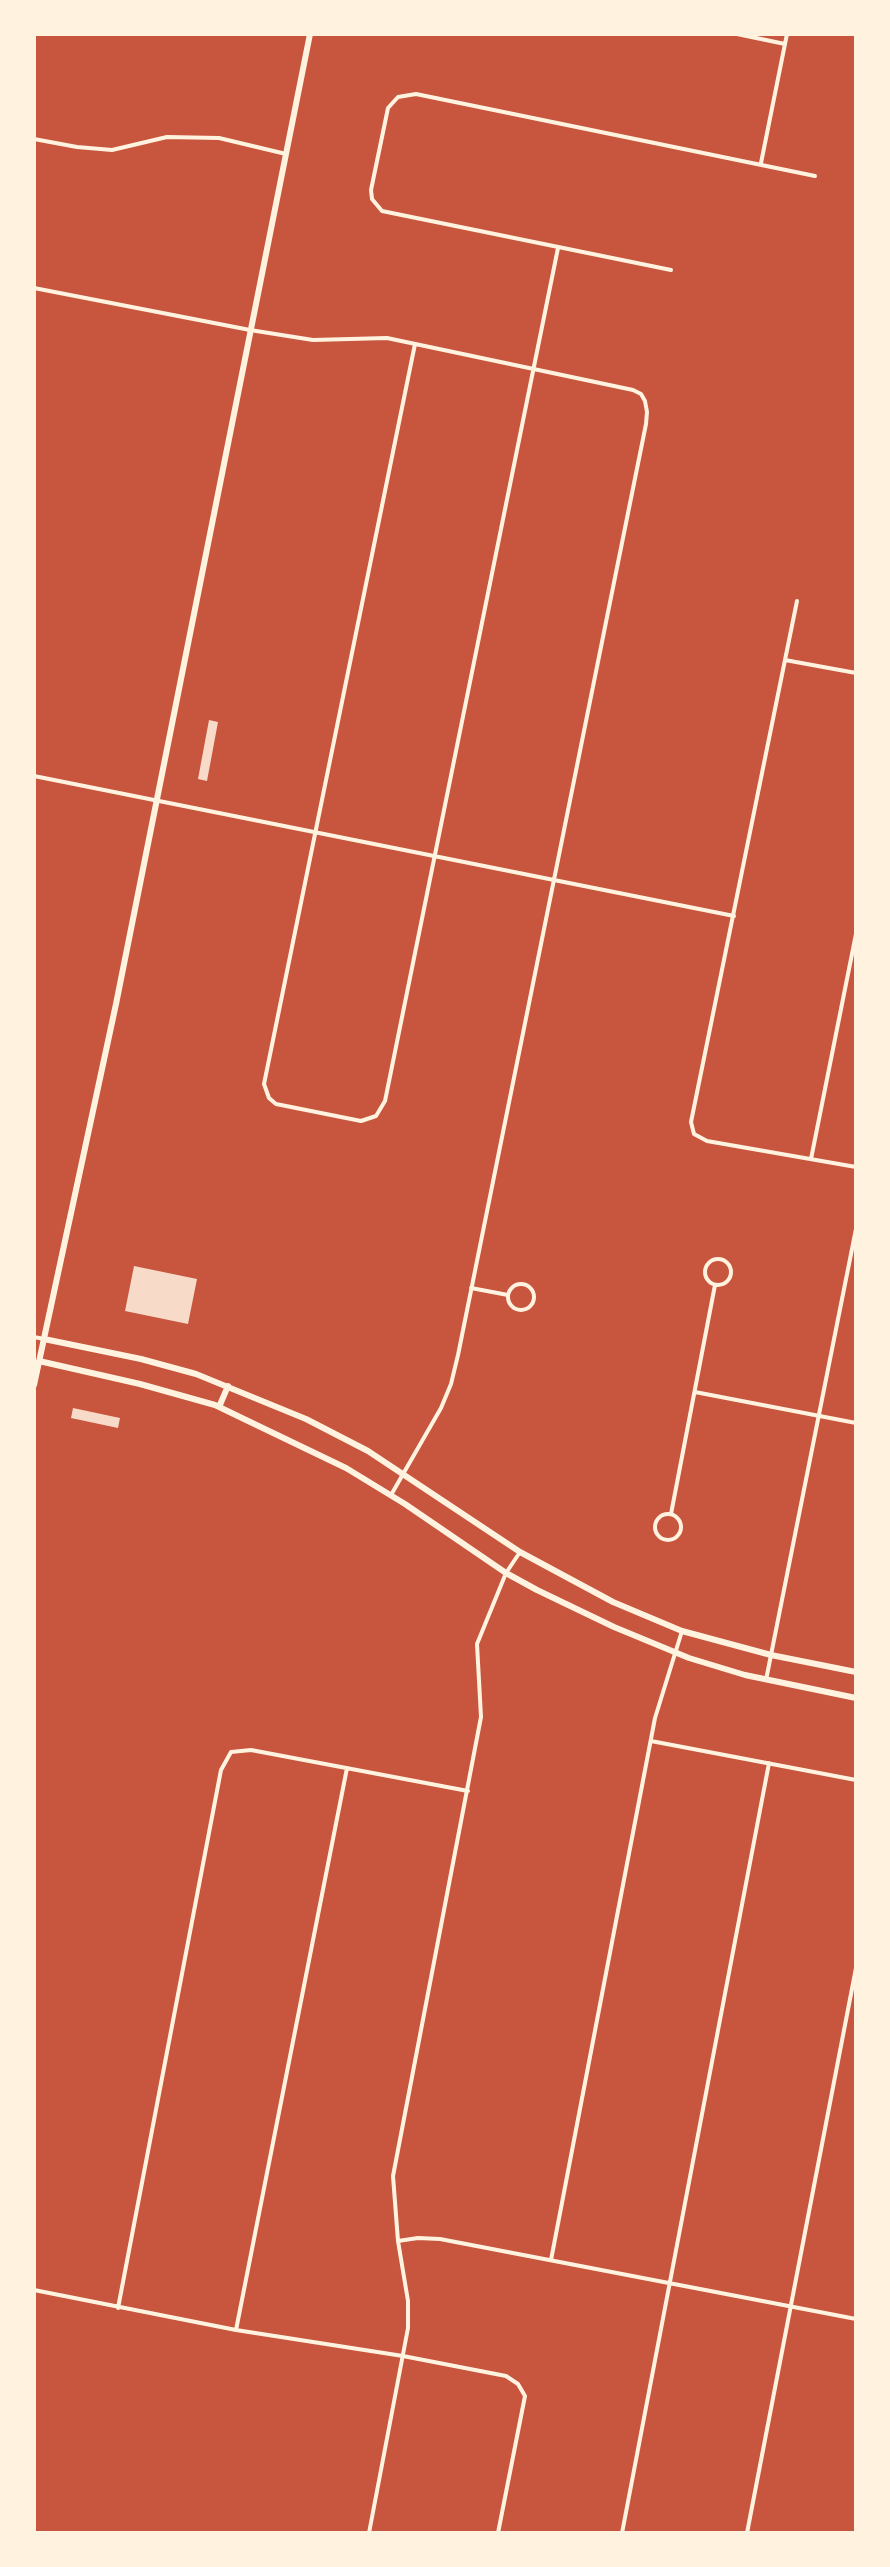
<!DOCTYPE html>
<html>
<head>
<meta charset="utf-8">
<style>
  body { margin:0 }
  #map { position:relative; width:890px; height:2567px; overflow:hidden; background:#c8553d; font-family:"DejaVu Sans",sans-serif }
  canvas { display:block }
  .frame { position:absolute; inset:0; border:36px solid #fff3e0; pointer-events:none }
</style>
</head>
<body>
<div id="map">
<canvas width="890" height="2567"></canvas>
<div class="frame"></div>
</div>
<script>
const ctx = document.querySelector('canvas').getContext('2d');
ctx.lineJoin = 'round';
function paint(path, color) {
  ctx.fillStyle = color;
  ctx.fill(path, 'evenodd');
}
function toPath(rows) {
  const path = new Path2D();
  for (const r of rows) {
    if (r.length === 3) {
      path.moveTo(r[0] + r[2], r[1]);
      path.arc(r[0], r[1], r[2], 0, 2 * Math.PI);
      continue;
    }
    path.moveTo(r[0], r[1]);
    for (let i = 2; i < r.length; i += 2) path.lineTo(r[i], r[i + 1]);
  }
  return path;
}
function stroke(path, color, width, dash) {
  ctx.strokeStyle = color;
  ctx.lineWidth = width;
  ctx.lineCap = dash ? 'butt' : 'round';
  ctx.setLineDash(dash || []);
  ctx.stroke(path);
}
paint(toPath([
  [209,720,218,722,207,781,198,779],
  [134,1266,197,1279,188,1324,125,1311],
  [73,1408,120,1418,118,1428,71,1418]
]), '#f7dbc8');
stroke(toPath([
  [737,34,785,44],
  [34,139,77,147,112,150,167,137,219,138,286,154],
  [761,163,787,34],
  [671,270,382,211,372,199,371,190,388,108,398,97,416,94,815,176],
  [34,288,250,330,313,340,387,338,633,390,641,394,645,401,647,412,646,424,458,1355,451,1384,441,1408,391,1495],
  [415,344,264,1084,269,1098,276,1104,361,1121,376,1116,385,1101,558,248],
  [797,601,691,1122,694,1134,707,1141,856,1167],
  [785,660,856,673],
  [34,776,734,916],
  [811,1159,856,934],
  [718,1272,13],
  [521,1297,13],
  [471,1288,508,1295],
  [34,1337,44,1339],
  [695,1392,856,1423],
  [668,1527,13],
  [671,1514,715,1285],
  [766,1680,856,1229],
  [651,1741,856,1780],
  [398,2241,418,2238,440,2239,856,2319],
  [551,2260,655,1718,682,1631],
  [34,2290,236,2330,403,2356,506,2376,518,2384,525,2396,498,2533],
  [118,2308,221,1770,231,1752,251,1750,468,1791],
  [236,2330,347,1768],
  [369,2533,408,2328,408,2301,398,2241,393,2176,481,1717,477,1644,506,1573,520,1552],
  [622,2533,769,1763],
  [747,2533,856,1968]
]), '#fff3e0', 4);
stroke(toPath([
  [44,1339,141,1359,196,1374,306,1419,368,1451,520,1552,613,1602,682,1631,771,1655,856,1672],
  [39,1361,140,1384,215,1405,244,1419,346,1468,405,1504,506,1573,537,1590,614,1627,689,1658,745,1675,856,1698],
  [34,1385,116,1004,310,34],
  [219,1407,228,1386]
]), '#fff3e0', 6);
</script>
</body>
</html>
